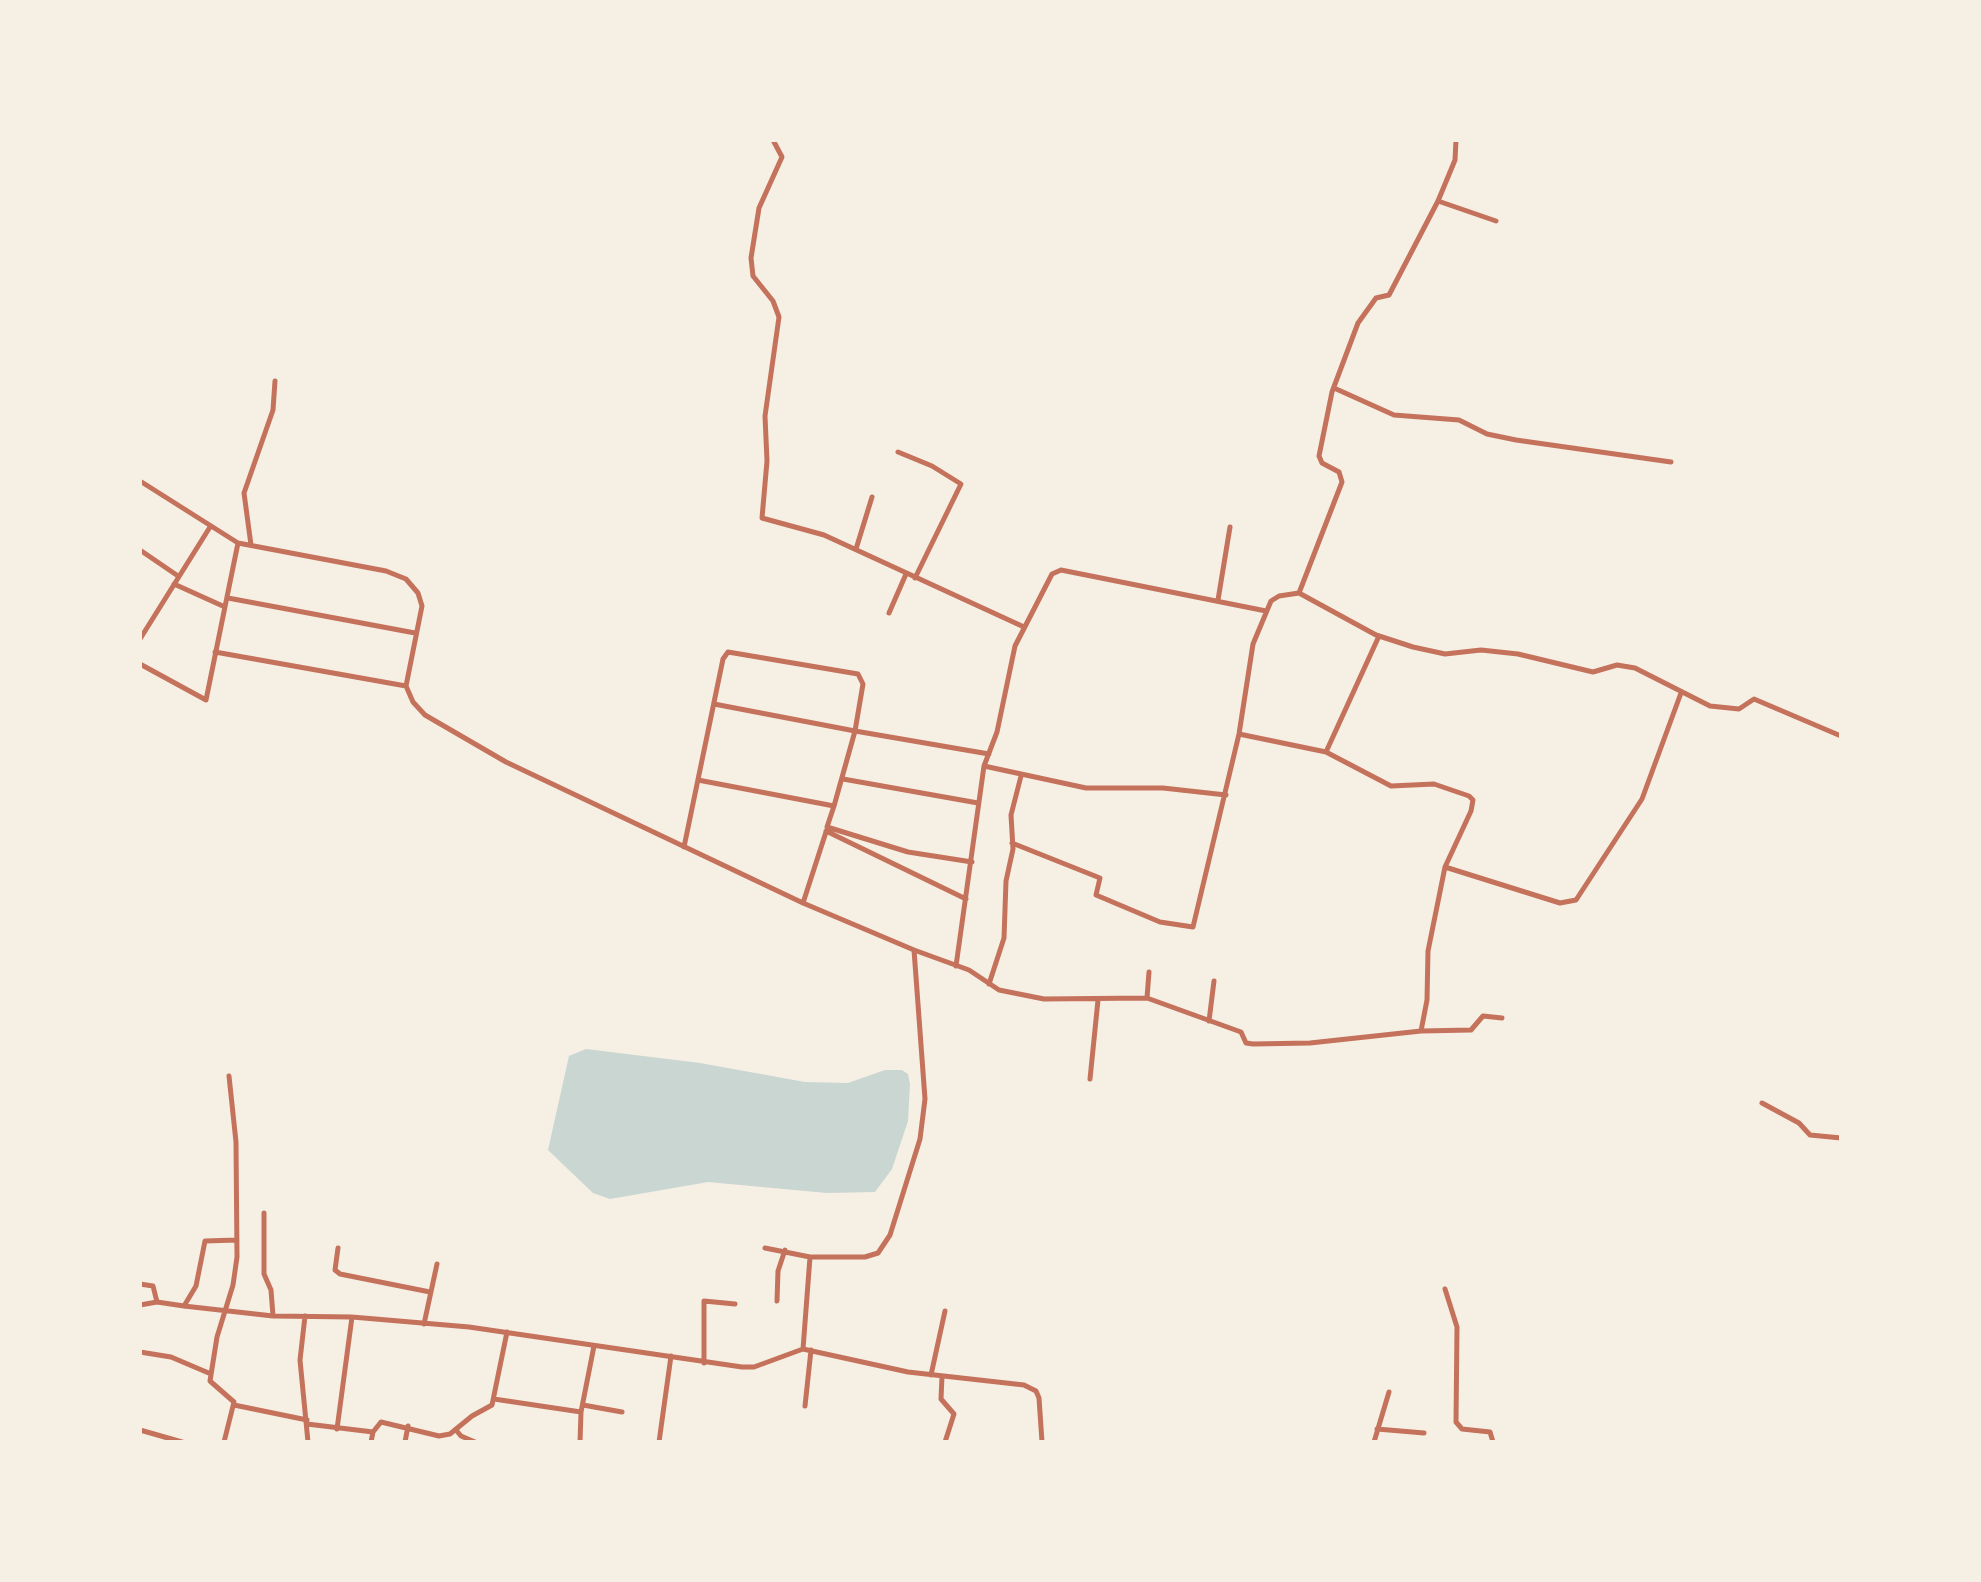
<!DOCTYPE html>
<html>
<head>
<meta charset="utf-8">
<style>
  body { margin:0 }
  #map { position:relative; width:1981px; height:1582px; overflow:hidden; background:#f6efe4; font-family:"Exo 2",sans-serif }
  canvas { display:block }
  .frame { position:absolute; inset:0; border:142px solid #f6efe4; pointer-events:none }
</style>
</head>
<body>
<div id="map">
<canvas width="1981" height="1582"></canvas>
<div class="frame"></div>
</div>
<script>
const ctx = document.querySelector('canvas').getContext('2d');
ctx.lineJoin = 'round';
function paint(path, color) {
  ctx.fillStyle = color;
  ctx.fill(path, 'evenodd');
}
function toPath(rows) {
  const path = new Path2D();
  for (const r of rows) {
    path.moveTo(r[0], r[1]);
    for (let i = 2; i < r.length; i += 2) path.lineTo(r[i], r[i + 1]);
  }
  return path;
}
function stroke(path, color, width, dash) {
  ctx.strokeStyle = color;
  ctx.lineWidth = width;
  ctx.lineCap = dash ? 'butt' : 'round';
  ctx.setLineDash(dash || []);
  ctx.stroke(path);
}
paint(toPath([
  [586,1049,700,1063,805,1082,848,1083,885,1070,902,1070,908,1074,910,1084,908,1121,892,1169,875,1192,827,1193,708,1182,610,1199,593,1193,548,1150,569,1056]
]), '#c9d6d2');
stroke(toPath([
  [773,140,782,157,759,208,751,258,753,276,773,301,779,317,765,416,767,461,762,518,824,535,1024,627],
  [1438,201,1496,221],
  [1334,388,1394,415,1459,420,1487,434,1516,440,1671,462],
  [898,452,932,466,961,484,915,578],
  [140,481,238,543,386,571,406,579,418,593,422,606,406,686,413,702,425,715,506,762,803,903,914,950],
  [251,545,244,493,273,410,275,381],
  [856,549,872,497],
  [140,550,178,576],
  [174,584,225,607],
  [1299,593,1376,635,1413,647,1445,654,1481,650,1518,654,1593,672,1617,665,1635,668,1710,706,1739,709,1754,699,1841,736],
  [228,598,415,633],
  [1218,600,1230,527],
  [889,613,906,574],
  [140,639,210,527],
  [215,652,406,686],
  [140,664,206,700,238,543],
  [714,704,855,731,834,806],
  [1239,734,1326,752,1391,786,1434,784,1469,796,1473,800,1471,811,1445,867],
  [1326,752,1379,636],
  [984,766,1086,788,1163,788,1226,795],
  [843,779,978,803],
  [698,780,834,806,827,827,908,852,972,862],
  [826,831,966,899],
  [1012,843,1100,878,1096,895,1160,922,1193,927,1239,734,1253,644,1271,601,1279,596,1299,593,1342,482,1339,472,1322,463,1319,456,1332,392,1358,323,1376,298,1389,295,1438,201,1455,160,1456,140],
  [684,847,723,659,728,652,858,674,863,684,855,731,989,754],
  [803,903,826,832],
  [956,966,984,766,997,732,1015,646,1052,574,1061,570,1266,611],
  [989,984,1004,938,1006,881,1013,849,1011,815,1021,776],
  [1147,998,1241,1032,1246,1043,1253,1044,1310,1043,1421,1031,1427,1000,1428,951,1445,867,1560,903,1576,900,1642,799,1681,693],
  [1209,1021,1214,981],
  [1421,1031,1471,1030,1483,1016,1502,1018],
  [1090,1079,1098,1000],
  [1762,1103,1799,1123,1810,1135,1841,1138],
  [264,1213,264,1274,271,1290,273,1316],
  [338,1248,335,1270,340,1274,430,1292],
  [765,1248,810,1257,865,1257,878,1253,890,1235,920,1139,925,1099,914,950,969,970,999,990,1044,999,1147,998,1149,972],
  [140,1284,153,1286,157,1302,184,1306,273,1316,352,1317,469,1327,742,1367,754,1367,803,1349,908,1372,1024,1385,1036,1391,1039,1398,1042,1442],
  [1445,1289,1457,1327,1456,1422,1462,1429,1490,1432,1493,1442],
  [777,1301,778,1271,785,1250],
  [140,1305,157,1302],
  [184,1306,196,1286,205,1241,237,1240],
  [305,1316,300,1360,308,1442],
  [424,1324,437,1264],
  [803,1349,810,1257],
  [140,1352,171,1357,211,1374],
  [704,1363,704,1301,735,1304],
  [931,1375,945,1311],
  [942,1376,941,1399,954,1414,945,1442],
  [494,1399,581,1412],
  [234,1405,307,1420],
  [583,1405,622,1412],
  [805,1406,811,1350],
  [307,1424,373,1432,381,1422,439,1436,450,1434,472,1416,492,1405,507,1332],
  [337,1429,352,1317],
  [1377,1429,1424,1433],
  [140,1430,182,1442],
  [456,1430,461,1436,475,1442],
  [224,1442,234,1402,210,1381,217,1337,233,1285,237,1257,236,1142,229,1076],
  [371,1442,373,1432],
  [405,1442,408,1426],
  [580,1442,581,1412,594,1346],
  [659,1442,671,1356],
  [1374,1442,1389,1392]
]), '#c5725c', 5);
</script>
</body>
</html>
